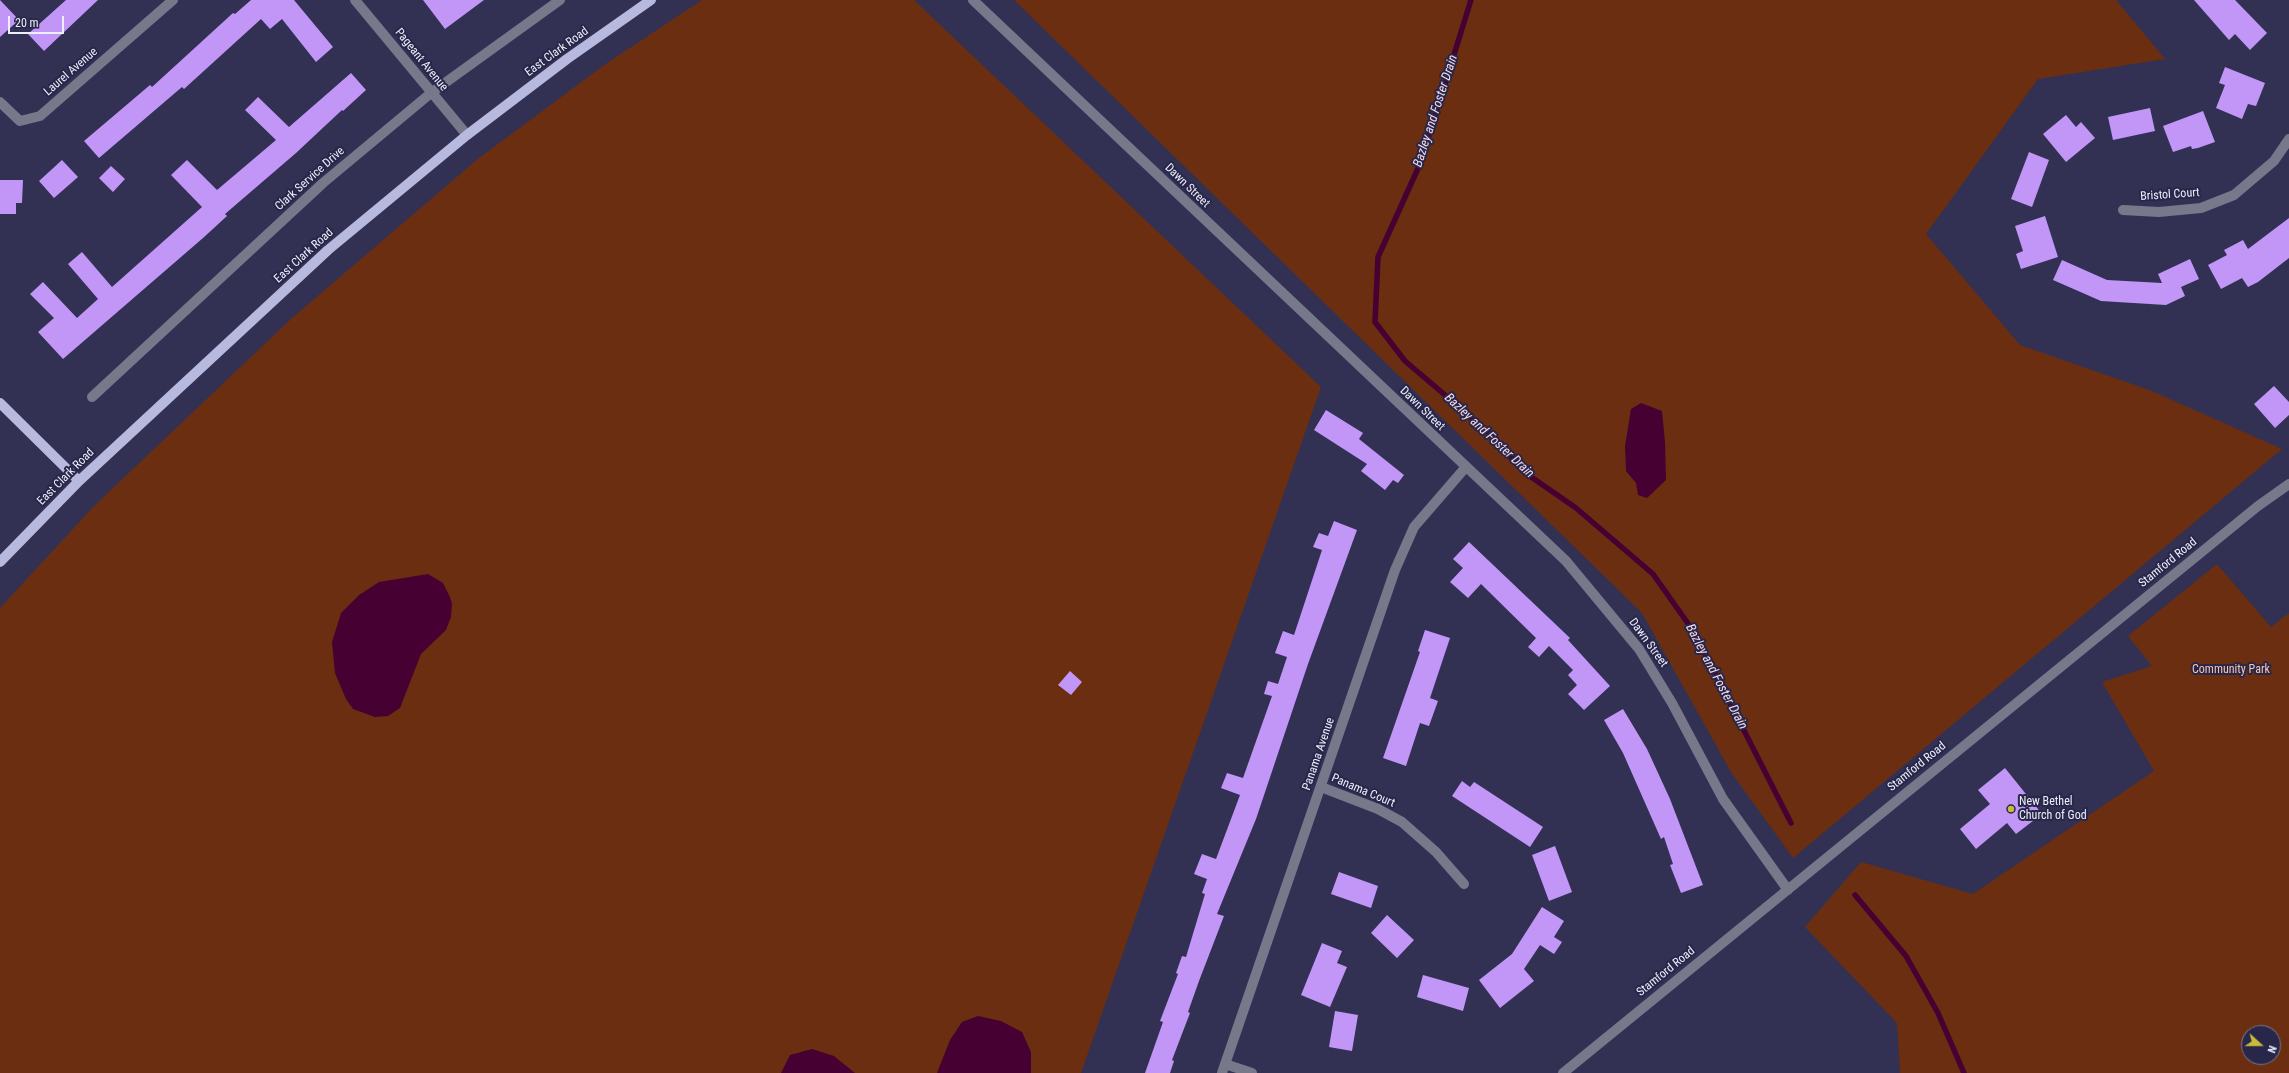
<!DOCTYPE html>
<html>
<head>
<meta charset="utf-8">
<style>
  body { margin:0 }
  #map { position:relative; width:2289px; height:1073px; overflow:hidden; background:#323154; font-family:"Roboto Condensed",sans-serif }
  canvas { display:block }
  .north { position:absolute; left:2241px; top:1025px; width:40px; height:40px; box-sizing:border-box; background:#282749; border:1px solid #777791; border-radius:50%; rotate:111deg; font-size:11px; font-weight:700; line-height:16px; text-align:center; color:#edeefc }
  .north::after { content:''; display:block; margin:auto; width:14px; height:18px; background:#c8bb3b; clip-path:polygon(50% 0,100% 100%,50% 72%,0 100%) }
  .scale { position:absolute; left:8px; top:16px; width:56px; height:18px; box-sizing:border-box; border:2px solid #edeefc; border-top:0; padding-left:5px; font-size:12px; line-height:14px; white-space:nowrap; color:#edeefc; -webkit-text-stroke:3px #282749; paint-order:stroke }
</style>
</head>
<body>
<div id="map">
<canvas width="2289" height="1073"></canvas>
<div class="north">N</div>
<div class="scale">20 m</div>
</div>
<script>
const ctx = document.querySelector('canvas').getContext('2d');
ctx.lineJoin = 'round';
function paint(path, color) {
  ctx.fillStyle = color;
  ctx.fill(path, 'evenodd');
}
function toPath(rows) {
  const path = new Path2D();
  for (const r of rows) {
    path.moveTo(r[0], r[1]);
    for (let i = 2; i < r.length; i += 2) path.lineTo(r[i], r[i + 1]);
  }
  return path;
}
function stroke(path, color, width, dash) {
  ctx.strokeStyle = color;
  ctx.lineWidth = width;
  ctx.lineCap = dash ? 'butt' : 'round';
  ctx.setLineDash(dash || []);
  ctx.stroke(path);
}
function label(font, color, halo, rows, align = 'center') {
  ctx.font = font + ' "Roboto Condensed",sans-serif';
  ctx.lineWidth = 4;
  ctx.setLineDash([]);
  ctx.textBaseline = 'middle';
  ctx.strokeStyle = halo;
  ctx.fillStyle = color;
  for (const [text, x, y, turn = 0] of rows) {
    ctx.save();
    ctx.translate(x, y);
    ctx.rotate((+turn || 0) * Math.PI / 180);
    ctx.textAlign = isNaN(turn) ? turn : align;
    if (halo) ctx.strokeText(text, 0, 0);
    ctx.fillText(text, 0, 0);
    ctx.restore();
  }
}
paint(toPath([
  [702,0,914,0,1321,387,1081,1073,0,1073,0,608,95,505,292,318,479,158,607,63],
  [1014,0,2116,0,2165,59,2038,79,1926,234,2020,345,2152,391,2282,449,1793,858,1731,772,1642,613],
  [2217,564,2271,627,2289,613,2289,1073,1900,1073,1897,1023,1805,927,1861,862,1973,894,2154,771,2102,682,2152,666,2128,636],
  [2249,1033,2273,1033,2273,1057,2249,1057]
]), '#6b2e10');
paint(toPath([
  [1641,403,1662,411,1665,442,1666,480,1647,498,1638,495,1636,483,1626,471,1625,446,1631,409],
  [428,574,443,583,450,597,452,604,451,617,446,630,421,654,400,708,388,716,375,717,353,709,346,699,335,673,332,642,341,613,359,595,379,582],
  [978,1016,1001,1021,1022,1032,1031,1052,1031,1073,937,1073,950,1040,962,1022],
  [812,1049,834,1056,855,1073,781,1073,790,1055]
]), '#460032');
stroke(toPath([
  [1471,0,1420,164,1378,257,1375,322,1405,361,1485,429,1524,472,1576,508,1653,574,1694,632,1791,823],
  [1855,895,1906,956,1938,1013,1964,1073]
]), '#460032', 5.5);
paint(toPath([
  [0,0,19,20,0,37],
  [66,0,98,0,44,51,28,34],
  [251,0,294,0,333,47,316,62,282,19,270,29,261,19,184,89,182,87,99,158,84,141,150,85,152,87,233,13,235,14],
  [423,0,484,0,445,29],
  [2194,0,2235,0,2267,33,2250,50,2235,34,2229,40],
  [2225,67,2265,83,2256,106,2248,104,2242,119,2216,108,2225,85,2219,83],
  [351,73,366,90,343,111,342,110,296,153,225,214,227,216,203,238,63,359,38,332,54,318,30,294,43,282,77,318,98,299,68,264,82,252,112,287,202,207,171,175,187,160,217,190,276,140,245,110,258,97,289,127],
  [2150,108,2155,131,2113,140,2108,117],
  [2203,111,2215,142,2198,148,2192,149,2191,146,2173,152,2163,126],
  [2066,115,2076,127,2081,122,2095,138,2066,162,2043,134],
  [2029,152,2049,160,2032,207,2011,199],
  [62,160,78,177,54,198,39,181],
  [111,166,125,179,113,192,99,178],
  [0,180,23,180,22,203,16,203,16,214,0,214],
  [2045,216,2058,257,2021,269,2016,254,2023,251,2015,226],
  [2289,218,2289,258,2258,282,2248,287,2242,278,2221,289,2208,265,2227,255,2224,250,2243,240,2248,249],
  [2190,259,2199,279,2181,287,2185,296,2166,305,2101,301,2053,280,2062,260,2107,280,2162,283,2158,274],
  [2274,386,2289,402,2289,415,2275,428,2254,404],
  [1326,410,1363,433,1359,439,1404,475,1398,483,1393,480,1385,490,1361,471,1367,464,1314,430],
  [1334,521,1357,530,1308,664,1256,819,1217,914,1224,916,1199,981,1188,1012,1190,1013,1172,1060,1174,1061,1170,1073,1145,1073,1163,1022,1160,1021,1178,974,1176,973,1182,956,1186,957,1205,894,1202,893,1207,879,1194,874,1202,854,1216,859,1240,795,1221,788,1227,773,1243,778,1272,696,1264,694,1268,681,1278,684,1287,657,1275,653,1283,631,1294,635,1322,550,1313,547,1319,533,1328,536],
  [1469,542,1570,638,1568,640,1610,686,1584,710,1568,694,1577,685,1568,675,1573,670,1549,646,1539,657,1528,647,1536,638,1481,584,1468,598,1450,582,1463,568,1453,559],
  [1425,630,1450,638,1430,698,1438,701,1429,726,1420,723,1406,766,1383,758,1420,652,1418,651],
  [1070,671,1082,682,1071,695,1058,685],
  [1623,709,1647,749,1670,799,1703,885,1681,893,1670,865,1673,864,1664,837,1661,839,1623,753,1604,720],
  [2005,768,2042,814,2016,834,2007,823,1976,849,1960,829,1990,804,1978,790],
  [1462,781,1470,787,1474,782,1543,827,1530,847,1452,796],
  [1555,846,1572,892,1549,901,1532,855],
  [1339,872,1378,886,1371,908,1331,894],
  [1542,907,1564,921,1554,937,1562,942,1554,954,1540,945,1524,969,1534,981,1500,1008,1479,980,1512,954],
  [1387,915,1414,940,1397,958,1371,933],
  [1322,943,1342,951,1337,963,1347,967,1330,1007,1301,995],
  [1423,975,1469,988,1463,1011,1417,997],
  [1335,1011,1358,1015,1352,1051,1329,1047]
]), '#c196f7');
stroke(toPath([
  [355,0,467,135],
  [973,0,1566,561,1639,649,1672,703,1723,799,1788,890],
  [0,102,20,121,40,116,173,0],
  [2123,210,2159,212,2201,208,2234,195,2274,161,2289,139],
  [92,397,323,183,431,93,560,0],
  [1321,787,1378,809,1402,822,1436,852,1464,884],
  [1225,1064,1252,1073],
  [1222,1073,1395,570,1414,527,1465,468],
  [1563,1073,2258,506,2289,484]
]), '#77788a', 10);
stroke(toPath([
  [0,403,79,481],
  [0,562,79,481,328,250,467,135,567,59,651,0]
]), '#b8b9de', 10);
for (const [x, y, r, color] of [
  [2011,809,4,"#c8bb3b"]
]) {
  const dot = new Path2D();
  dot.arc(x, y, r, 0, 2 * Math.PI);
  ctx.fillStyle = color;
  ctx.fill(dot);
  stroke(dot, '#282749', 1.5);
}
label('12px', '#edeefc', '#282749', [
  ["East Clark Road",557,52,-36],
  ["Pageant Avenue",421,60,51],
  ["Laurel Avenue",71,72,-41],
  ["Clark Service Drive",310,179,-42],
  ["Dawn Street",1187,186,44],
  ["Bristol Court",2170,195,-4],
  ["East Clark Road",304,256,-42],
  ["Dawn Street",1422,409,44],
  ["East Clark Road",66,477,-45],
  ["Stamford Road",2168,563,-39],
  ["Dawn Street",1648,643,54],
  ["Panama Avenue",1319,754,-71],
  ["Stamford Road",1917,767,-39],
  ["Panama Court",1363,791,23],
  ["Stamford Road",1666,972,-39]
]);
label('12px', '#fac4ae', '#282749', [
  ["Community Park",2231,670]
]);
label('12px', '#edeefc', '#282749', [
  ["New Bethel",2019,802],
  ["Church of God",2019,816]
], 'left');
label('italic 13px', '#f6dbea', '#282749', [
  ["Bazley and Foster Drain",1436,111,-72],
  ["Bazley and Foster Drain",1489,436,43],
  ["Bazley and Foster Drain",1716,677,62]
]);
</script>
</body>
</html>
